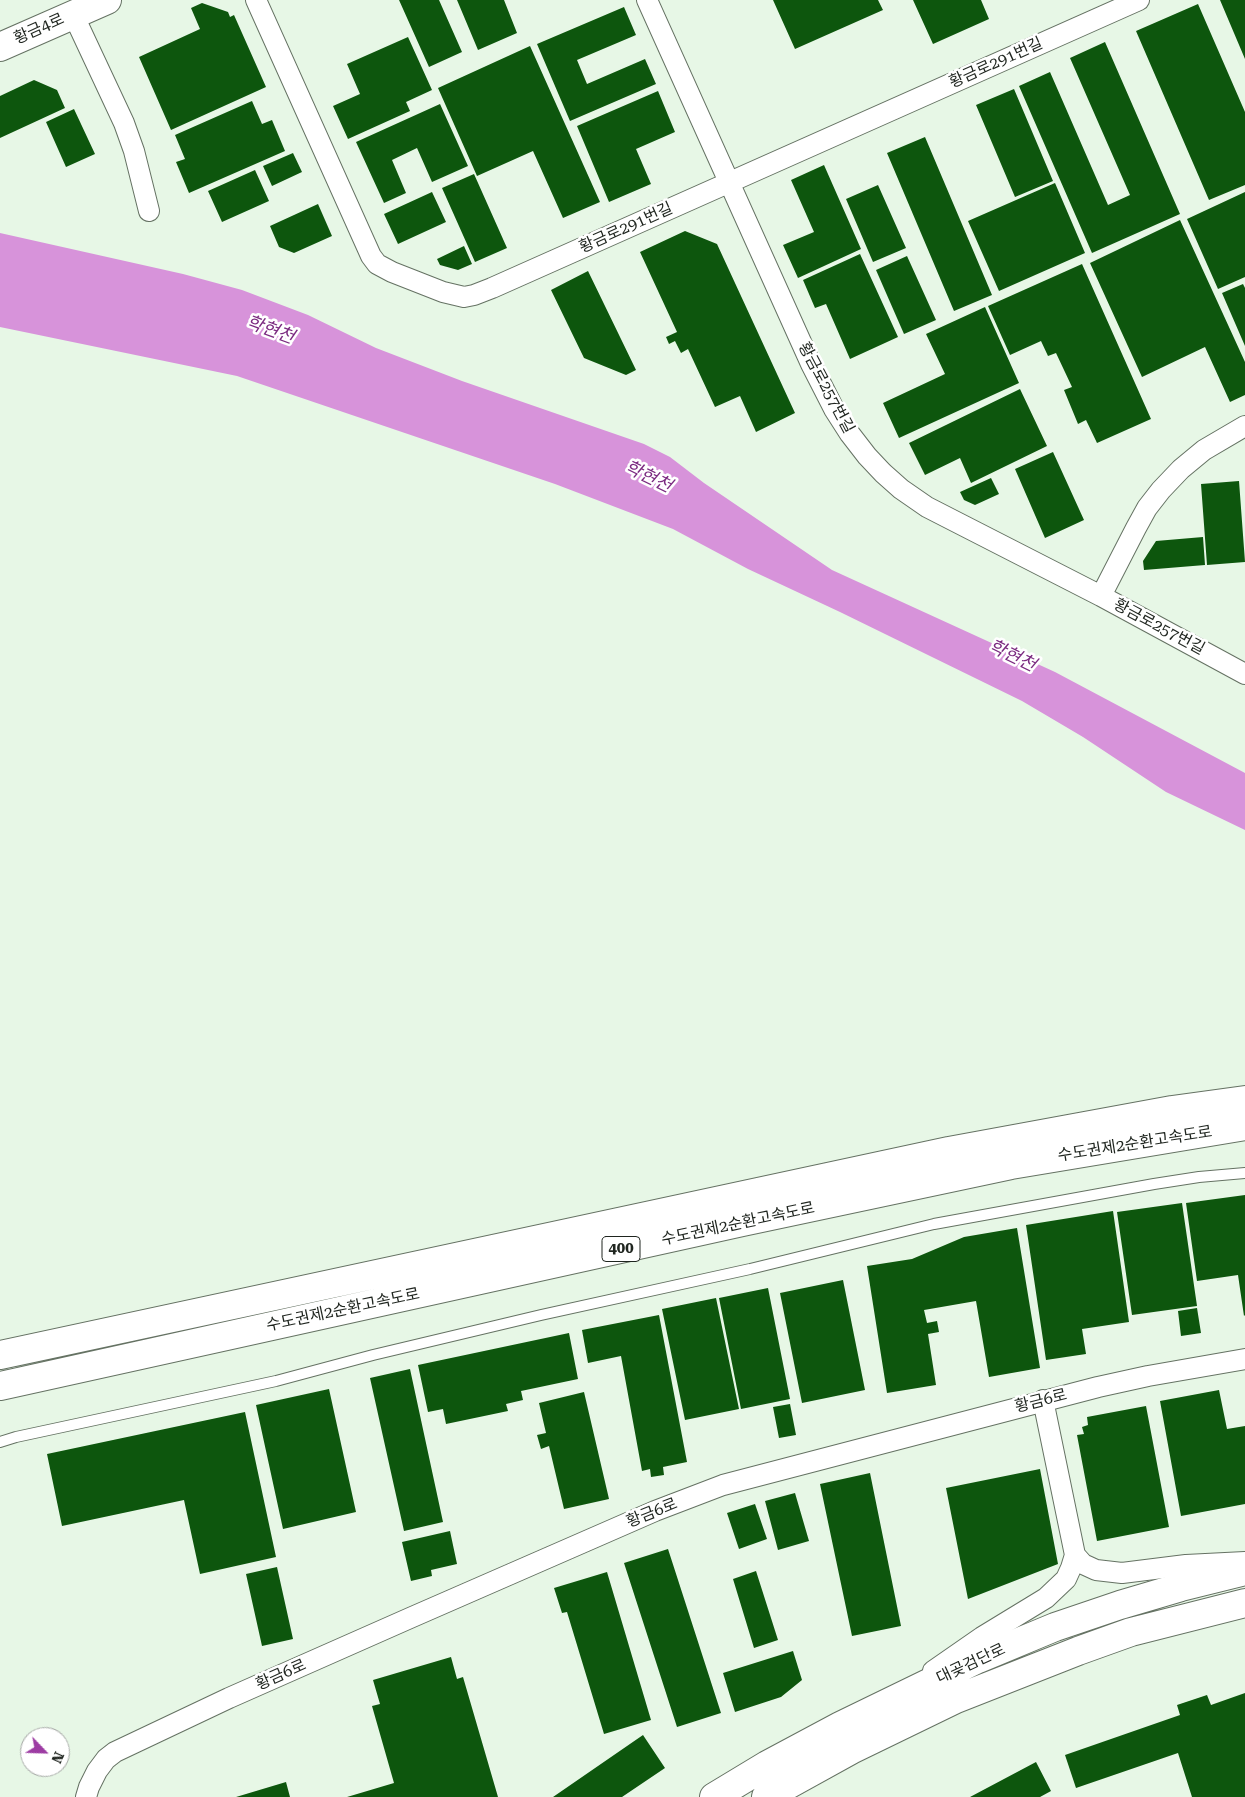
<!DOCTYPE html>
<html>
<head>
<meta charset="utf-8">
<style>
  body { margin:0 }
  #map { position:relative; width:1245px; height:1797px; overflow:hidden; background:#e7f7e6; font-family:"Roboto Serif",serif }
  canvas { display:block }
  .north { position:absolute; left:20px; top:1727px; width:50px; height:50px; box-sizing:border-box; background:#fff; border:1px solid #a5a8a5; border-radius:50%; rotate:114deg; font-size:14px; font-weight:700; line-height:20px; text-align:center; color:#1f251f }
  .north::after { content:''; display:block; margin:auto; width:18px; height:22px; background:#9d3ca3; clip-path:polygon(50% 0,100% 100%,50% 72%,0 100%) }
</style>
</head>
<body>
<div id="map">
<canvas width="1245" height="1797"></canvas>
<div class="north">N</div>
</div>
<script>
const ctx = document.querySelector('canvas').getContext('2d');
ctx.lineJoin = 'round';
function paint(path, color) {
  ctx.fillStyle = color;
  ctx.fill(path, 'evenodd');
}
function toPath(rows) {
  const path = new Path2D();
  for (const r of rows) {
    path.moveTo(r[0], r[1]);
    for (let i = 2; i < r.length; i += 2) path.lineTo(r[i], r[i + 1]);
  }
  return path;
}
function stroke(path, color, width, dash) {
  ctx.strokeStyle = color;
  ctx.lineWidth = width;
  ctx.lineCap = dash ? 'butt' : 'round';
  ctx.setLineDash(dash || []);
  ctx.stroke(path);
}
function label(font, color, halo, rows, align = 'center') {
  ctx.font = font + ' "Roboto Serif","Noto Sans KR",serif';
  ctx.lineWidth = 5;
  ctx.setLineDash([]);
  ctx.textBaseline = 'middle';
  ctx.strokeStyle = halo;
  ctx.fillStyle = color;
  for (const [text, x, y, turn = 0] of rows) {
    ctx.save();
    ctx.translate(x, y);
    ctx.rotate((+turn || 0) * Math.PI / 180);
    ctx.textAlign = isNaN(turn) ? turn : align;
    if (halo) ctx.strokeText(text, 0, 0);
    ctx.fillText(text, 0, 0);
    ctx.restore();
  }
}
paint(toPath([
  [0,233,183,274,242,290,308,315,376,348,462,381,644,444,670,457,704,483,832,570,1055,672,1245,773,1245,830,1166,792,1083,737,1022,701,840,612,748,569,673,529,555,484,237,376,0,327]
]), '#d793da');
paint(toPath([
  [399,0,439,0,462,52,429,67],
  [457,0,504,0,517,33,478,50],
  [773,0,878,0,883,10,795,49],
  [913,0,981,0,989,19,933,44],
  [1220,0,1245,0,1245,59],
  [202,3,228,12,230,17,234,15,266,87,171,130,139,57,200,29,191,8],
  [1198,4,1245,112,1245,185,1209,200,1136,31],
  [624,7,636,35,577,60,587,84,645,59,656,84,570,121,537,44],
  [408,37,432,90,406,102,410,111,348,139,333,106,360,94,347,64],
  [1105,42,1180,214,1092,253,1019,86,1050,72,1108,205,1130,195,1070,58],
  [530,46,600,202,563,218,533,151,477,176,438,88],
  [34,80,57,90,65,108,0,138,0,96],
  [1014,89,1053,181,1015,197,976,105],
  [658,91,675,132,636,149,651,184,609,202,577,126],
  [252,101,262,124,272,120,285,151,189,193,176,162,185,159,175,135],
  [440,104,468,166,432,182,417,148,392,160,406,193,384,203,356,142],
  [74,109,95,154,66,167,46,122],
  [925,137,992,295,954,311,887,153],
  [293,153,302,172,272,186,263,166],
  [824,165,861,249,798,278,783,245,814,232,791,180],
  [255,170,269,201,222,222,208,191],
  [474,174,507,248,475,262,442,188],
  [1055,183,1085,253,999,291,968,221],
  [878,185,906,248,873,262,846,199],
  [432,192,446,222,398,244,384,214],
  [1245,192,1245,277,1218,289,1187,219],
  [318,204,332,236,294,253,279,247,270,226],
  [1180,220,1245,362,1245,395,1230,402,1205,347,1142,377,1090,263],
  [685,231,717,244,795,413,756,432,740,396,715,407,688,349,681,353,675,341,669,344,666,337,677,332,640,252],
  [464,246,472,264,458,270,440,265,437,259],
  [860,254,898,337,850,359,826,304,815,308,803,280],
  [907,256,936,320,904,334,876,270],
  [1082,264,1151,419,1097,443,1086,420,1078,424,1064,390,1072,387,1056,353,1048,356,1041,341,1010,355,988,306],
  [588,271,636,370,626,375,584,358,551,290],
  [1243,284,1245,288,1245,346,1222,293],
  [985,307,1019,383,899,438,883,403,945,374,926,334],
  [1020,389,1047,446,971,483,960,458,925,475,909,443],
  [1053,452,1084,520,1045,538,1015,469],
  [991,478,999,494,975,505,964,500,960,492],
  [1239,481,1245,562,1207,565,1201,484],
  [1203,537,1205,565,1144,570,1143,561,1156,541],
  [1245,1195,1245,1315,1244,1316,1238,1275,1197,1281,1186,1203],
  [1182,1203,1197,1306,1132,1315,1117,1212],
  [1113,1211,1129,1322,1082,1329,1086,1354,1046,1360,1026,1225],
  [1017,1228,1040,1368,989,1377,976,1301,924,1310,927,1323,937,1321,939,1332,928,1334,936,1385,887,1393,867,1266,912,1259,964,1237],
  [843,1280,865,1390,802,1403,780,1293],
  [768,1288,790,1399,741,1409,719,1298],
  [716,1298,739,1409,685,1420,662,1309],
  [1197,1308,1201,1333,1181,1336,1178,1311],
  [659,1315,687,1462,663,1467,664,1475,651,1477,650,1469,642,1471,621,1356,588,1363,582,1330],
  [569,1333,578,1379,521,1391,523,1400,506,1404,508,1411,446,1424,443,1409,428,1412,418,1365],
  [410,1369,443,1522,404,1531,370,1378],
  [329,1389,356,1512,283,1529,256,1405],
  [1219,1390,1227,1429,1245,1426,1245,1504,1181,1516,1160,1401],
  [584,1392,609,1499,564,1509,549,1446,541,1449,537,1435,546,1433,539,1403],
  [790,1404,796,1435,779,1438,773,1407],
  [1146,1406,1169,1527,1097,1541,1077,1435,1084,1434,1082,1427,1088,1425,1087,1417],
  [245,1412,276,1557,200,1574,184,1500,62,1526,47,1454],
  [1040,1469,1058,1564,968,1599,946,1488],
  [870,1473,901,1626,852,1636,820,1484],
  [795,1493,809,1541,778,1550,765,1501],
  [755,1504,767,1539,739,1549,727,1513],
  [450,1531,457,1564,431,1570,432,1576,411,1581,402,1542],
  [668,1549,721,1713,677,1727,624,1563],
  [277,1567,293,1639,262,1646,246,1574],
  [756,1571,778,1640,754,1648,733,1579],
  [607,1572,651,1720,604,1734,567,1612,562,1613,554,1588],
  [793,1651,802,1680,781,1697,735,1712,723,1673],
  [451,1657,457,1679,463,1677,498,1797,347,1797,394,1783,372,1706,380,1704,373,1680],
  [1245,1693,1245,1797,1192,1797,1178,1753,1076,1788,1065,1755,1180,1715,1177,1705,1207,1695,1211,1705],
  [643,1735,665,1768,622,1797,553,1797],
  [1036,1762,1051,1791,1040,1797,970,1797],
  [286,1782,290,1797,236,1797]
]), '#0d560d');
const lane = toPath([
  [0,1442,16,1437,276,1381,373,1355,541,1315,750,1269,934,1224,1154,1184,1199,1177,1245,1173]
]);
const street = toPath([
  [256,0,371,256,377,264,392,272,443,292,464,297,474,295,492,288,1139,0],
  [647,0,811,364,834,409,850,434,867,456,883,473,901,489,927,507,1101,596,1245,674],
  [73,14,124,123,134,151,149,211],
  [1101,596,1136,528,1147,508,1161,490,1181,469,1204,450,1245,426],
  [1075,1555,1083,1564,1096,1570,1122,1573,1186,1565,1245,1562],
  [933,1671,982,1637,1046,1598,1066,1579,1071,1568,1075,1555,1043,1400],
  [86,1797,89,1787,97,1771,106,1759,115,1752,229,1698,410,1618,655,1511,723,1485,1098,1387,1148,1376,1245,1359]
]);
const secondary = toPath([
  [0,47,107,0],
  [714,1797,767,1765,840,1726,978,1659,1055,1627,1120,1605,1181,1587,1245,1571],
  [766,1797,851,1750,956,1699,1078,1651,1131,1632,1245,1603]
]);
const highway = toPath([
  [0,1355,949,1151,1172,1110,1245,1100],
  [0,1386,742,1222,1011,1165,1245,1126]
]);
stroke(lane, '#657263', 12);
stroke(street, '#657263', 22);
stroke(secondary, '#657263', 30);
stroke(highway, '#657263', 30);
stroke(lane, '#fff', 10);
stroke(street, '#fff', 20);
stroke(secondary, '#fff', 28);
stroke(highway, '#fff', 28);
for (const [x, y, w] of [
  [621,1249,38]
]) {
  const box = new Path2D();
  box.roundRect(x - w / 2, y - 12.5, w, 25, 4);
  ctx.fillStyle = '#fff';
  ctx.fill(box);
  stroke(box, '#1f251f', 1);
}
label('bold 15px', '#1f251f', null, [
  ["400",621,1249]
]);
label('16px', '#1f251f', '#fff', [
  ["황금4로",39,29,-24],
  ["황금로291번길",996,63,-24],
  ["황금로291번길",626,228,-24],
  ["황금로257번길",826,388,62],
  ["황금로257번길",1159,627,28],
  ["수도권제2순환고속도로",1135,1144,-9],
  ["수도권제2순환고속도로",738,1224,-12],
  ["수도권제2순환고속도로",343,1310,-12],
  ["황금6로",1041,1401,-14],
  ["황금6로",652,1513,-22],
  ["대곶검단로",971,1664,-25],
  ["황금6로",281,1675,-24]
]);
label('italic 18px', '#7b2b80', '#fff', [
  ["학현천",270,330,20],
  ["학현천",648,477,26],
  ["학현천",1012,656,26]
]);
</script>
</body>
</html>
